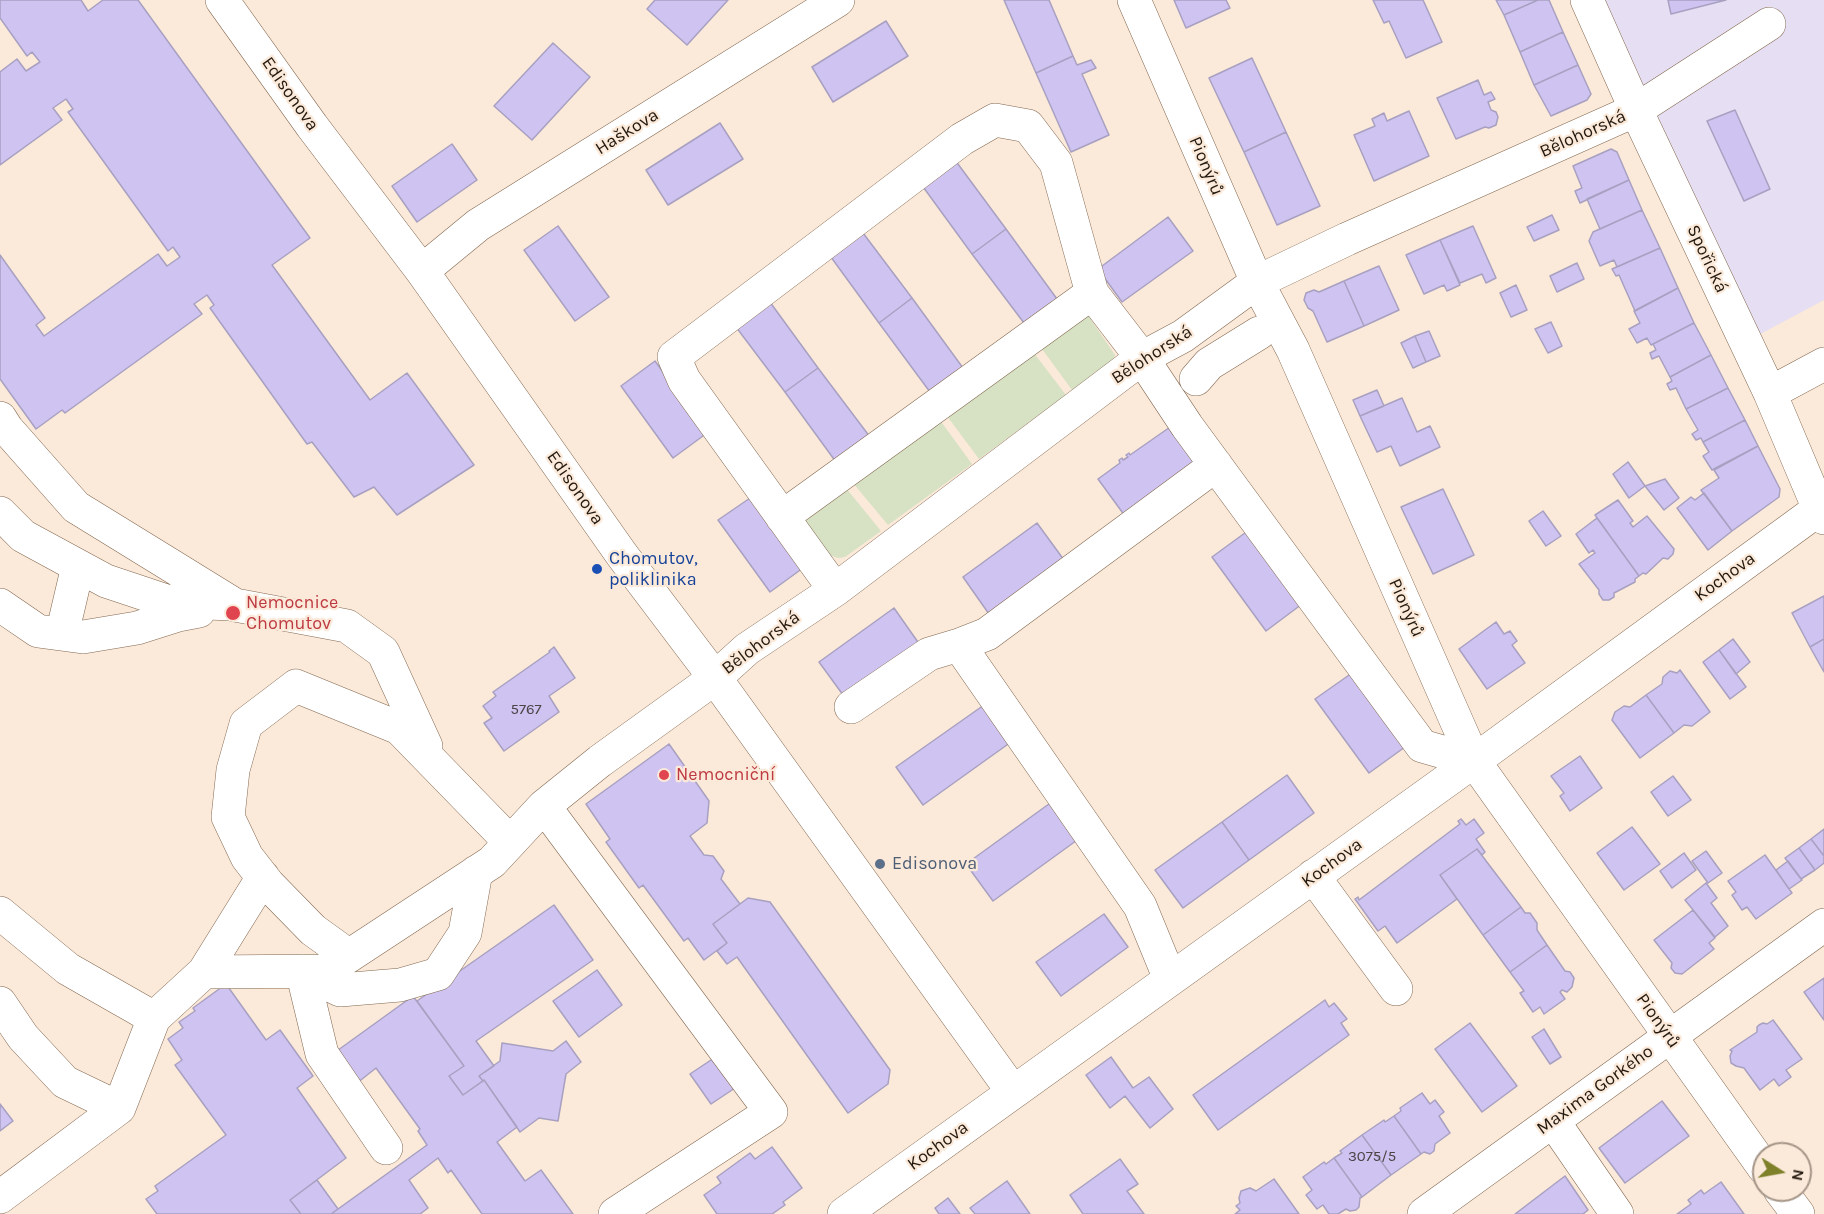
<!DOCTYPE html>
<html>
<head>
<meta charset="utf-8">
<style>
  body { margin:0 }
  #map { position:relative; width:1824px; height:1214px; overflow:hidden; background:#fbe9d9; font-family:Karla,sans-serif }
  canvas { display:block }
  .north { position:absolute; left:1752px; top:1142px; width:60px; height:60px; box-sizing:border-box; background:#fbe9d9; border:2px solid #a59688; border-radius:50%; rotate:101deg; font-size:16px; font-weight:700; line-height:24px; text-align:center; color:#23190f }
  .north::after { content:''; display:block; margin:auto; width:21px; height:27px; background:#7f812a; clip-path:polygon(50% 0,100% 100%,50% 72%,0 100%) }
</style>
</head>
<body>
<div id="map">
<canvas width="1824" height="1214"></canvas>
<div class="north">N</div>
</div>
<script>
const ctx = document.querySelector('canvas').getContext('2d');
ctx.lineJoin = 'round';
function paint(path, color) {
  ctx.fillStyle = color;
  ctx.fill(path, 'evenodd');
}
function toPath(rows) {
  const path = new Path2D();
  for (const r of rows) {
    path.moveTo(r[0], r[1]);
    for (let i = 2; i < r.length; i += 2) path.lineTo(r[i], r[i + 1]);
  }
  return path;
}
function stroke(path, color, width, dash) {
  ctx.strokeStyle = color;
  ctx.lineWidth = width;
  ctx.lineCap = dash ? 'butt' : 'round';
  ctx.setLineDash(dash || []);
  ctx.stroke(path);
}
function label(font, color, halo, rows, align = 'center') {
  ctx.font = font + ' Karla,sans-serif';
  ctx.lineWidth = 4.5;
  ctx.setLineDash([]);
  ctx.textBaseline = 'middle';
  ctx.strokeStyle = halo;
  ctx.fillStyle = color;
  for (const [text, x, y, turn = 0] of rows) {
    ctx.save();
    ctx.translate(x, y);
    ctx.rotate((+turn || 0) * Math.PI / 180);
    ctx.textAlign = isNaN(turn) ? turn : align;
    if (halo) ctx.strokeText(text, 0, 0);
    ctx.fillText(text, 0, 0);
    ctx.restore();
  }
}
paint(toPath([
  [1574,0,1824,0,1824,300,1736,347]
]), '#e6def3');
paint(toPath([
  [1075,309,1100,313,1091,320,1115,355,1113,360,1072,390,1034,338],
  [1027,344,1066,395,979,459,941,408],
  [934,412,972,464,888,525,848,477],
  [841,482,881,531,845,557,838,558,832,556,825,561,799,513]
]), '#d6e2c3');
const building = toPath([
  [0,0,81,0,88,11,103,0,138,0,310,238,272,265,370,400,407,373,474,465,397,515,374,487,354,497,312,442,307,444,210,308,214,305,207,295,194,304,202,314,65,413,62,410,36,429,0,379,0,255,45,318,36,325,44,336,158,254,167,266,180,257,173,247,168,251,68,112,73,109,66,99,53,108,62,120,0,165,0,72,17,59,26,71,40,62,32,52,27,56,0,18,0,0],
  [655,0,728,0,687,45,647,9,655,0],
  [1004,0,1049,0,1073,56,1036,73,1004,0],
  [1174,0,1226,0,1230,8,1186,28,1174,0],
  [1373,0,1423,0,1442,42,1406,58,1389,21,1384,23,1373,0],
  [1496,0,1538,0,1504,15,1496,0],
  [1538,0,1549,0,1563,32,1520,52,1504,15,1538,0],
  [1668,0,1726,0,1671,14,1668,0],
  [886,21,908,56,833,102,812,67,886,21],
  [1563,32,1578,65,1534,85,1520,52,1563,32],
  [553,43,590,77,532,140,494,106,553,43],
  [1073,56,1077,65,1091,60,1096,68,1082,74,1109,135,1071,152,1036,73,1073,56],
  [1252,58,1286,132,1244,152,1209,78,1252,58],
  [1578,65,1591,94,1587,100,1551,116,1534,85,1578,65],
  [1478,80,1484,95,1491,92,1495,99,1488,102,1491,110,1496,112,1498,117,1496,125,1489,128,1485,127,1456,139,1437,98,1478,80],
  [1735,110,1770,189,1744,201,1707,121,1735,110],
  [1409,111,1429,156,1374,181,1354,135,1375,126,1372,119,1384,113,1387,121,1409,111],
  [720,123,743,159,668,205,646,170,720,123],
  [1286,132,1320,206,1277,225,1244,152,1286,132],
  [452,144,477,180,417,222,392,186,452,144],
  [1611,149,1617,152,1629,180,1580,203,1575,191,1582,188,1573,166,1611,149],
  [955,160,1006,229,972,254,921,184,955,160],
  [1629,180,1642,210,1600,229,1587,199,1629,180],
  [1642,210,1660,248,1617,267,1614,260,1600,266,1589,241,1593,232,1642,210],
  [1552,215,1559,230,1534,241,1527,227,1552,215],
  [1168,217,1193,251,1122,302,1098,269,1168,217],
  [558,226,609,297,575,321,524,250,558,226],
  [1473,226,1496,278,1486,283,1482,274,1460,283,1440,240,1473,226],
  [860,229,912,298,879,323,828,253,860,229],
  [1006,229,1057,299,1024,323,972,254,1006,229],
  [1440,240,1460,285,1447,291,1444,285,1424,294,1406,255,1440,240],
  [1660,248,1678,288,1635,311,1619,275,1616,276,1612,269,1660,248],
  [1577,263,1584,279,1557,292,1550,276,1577,263],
  [1379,266,1399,310,1364,326,1344,281,1379,266],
  [1344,281,1364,326,1327,342,1313,311,1308,308,1304,300,1306,293,1314,290,1319,292,1344,281],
  [1516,285,1527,310,1511,317,1500,293,1516,285],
  [1678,288,1694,323,1651,345,1647,338,1637,343,1629,329,1640,323,1634,311,1678,288],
  [767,298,818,368,785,392,733,323,767,298],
  [912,298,963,368,930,392,879,323,912,298],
  [1551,322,1562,346,1548,353,1535,329,1551,322],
  [1694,323,1711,355,1670,377,1659,356,1652,359,1650,353,1656,350,1653,344,1694,323],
  [1429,331,1440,356,1426,362,1415,336,1429,331],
  [1415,336,1426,362,1413,368,1401,343,1415,336],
  [1711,355,1728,388,1686,409,1676,388,1670,390,1667,384,1672,381,1670,377,1711,355],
  [655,361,707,433,673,458,621,386,655,361],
  [818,368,870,437,836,462,785,392,818,368],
  [1728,388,1745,420,1703,442,1701,438,1696,440,1692,434,1698,430,1686,409,1728,388],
  [1377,390,1384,406,1360,416,1353,400,1377,390],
  [1402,398,1417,432,1430,426,1440,447,1400,466,1391,446,1377,452,1360,416,1402,398],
  [1745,420,1758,446,1712,470,1703,456,1709,452,1703,442,1745,420],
  [1173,425,1199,462,1125,516,1098,479,1120,463,1119,460,1122,458,1123,460,1128,457,1126,455,1129,453,1130,455,1173,425],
  [1758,446,1780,489,1779,497,1732,531,1701,490,1719,478,1714,470,1758,446],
  [1628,462,1645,486,1629,498,1613,474,1628,462],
  [1665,479,1679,498,1664,510,1645,486,1665,479],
  [1443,489,1474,555,1433,574,1401,507,1443,489],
  [1704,493,1732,531,1708,550,1677,508,1691,497,1695,500,1704,493],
  [753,496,803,568,770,592,718,520,753,496],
  [1618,500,1633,521,1630,523,1633,527,1647,516,1674,549,1673,554,1668,559,1663,558,1646,574,1643,573,1639,576,1595,515,1618,500],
  [1543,511,1561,536,1546,546,1529,521,1543,511],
  [1597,518,1639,576,1635,579,1635,582,1614,593,1614,597,1609,600,1603,600,1599,594,1599,590,1579,564,1595,553,1593,550,1589,553,1576,534,1597,518],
  [1037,523,1064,560,989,614,963,577,1037,523],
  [1249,530,1302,604,1266,631,1212,557,1249,530],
  [1824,596,1824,639,1810,647,1792,613,1824,596],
  [894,608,920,645,846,699,819,662,894,608],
  [1496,622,1504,634,1510,631,1517,641,1512,645,1525,663,1487,689,1459,649,1496,622],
  [1733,639,1750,662,1736,674,1719,650,1733,639],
  [1824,639,1824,672,1810,647,1824,639],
  [554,647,575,678,549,696,559,712,504,751,484,723,492,718,483,706,496,696,493,692,550,652,549,651,554,647],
  [1719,650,1746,687,1730,699,1703,662,1719,650],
  [1680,670,1710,712,1692,726,1684,725,1674,733,1646,695,1662,684,1663,677,1670,671,1677,673,1680,670],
  [1352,673,1405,747,1369,773,1315,699,1352,673],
  [1646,695,1674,733,1640,758,1612,720,1615,712,1624,706,1630,707,1646,695],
  [984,705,1011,742,923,805,896,767,984,705],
  [669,744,709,801,707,823,690,836,704,855,713,856,724,871,721,879,740,904,713,924,727,943,704,960,688,938,684,941,643,885,639,888,606,842,610,839,586,804,669,744],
  [1580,756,1602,788,1570,811,1560,796,1564,793,1551,776,1580,756],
  [1287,775,1314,813,1249,860,1222,822,1287,775],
  [1673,776,1691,800,1668,816,1651,792,1673,776],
  [1053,801,1080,838,993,901,966,864,1053,801],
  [1461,819,1466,825,1474,819,1484,833,1476,839,1485,852,1482,855,1477,849,1440,875,1457,899,1397,943,1385,926,1378,931,1355,899,1358,897,1359,900,1460,824,1458,821,1461,819],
  [1222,822,1249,860,1183,908,1155,870,1222,822],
  [1632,827,1660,864,1624,890,1597,853,1632,827],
  [1824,829,1824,856,1811,839,1824,829],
  [1811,839,1824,856,1824,863,1815,870,1799,848,1811,839],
  [1799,848,1815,870,1801,879,1785,858,1799,848],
  [1477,849,1521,907,1483,935,1440,875,1477,849],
  [1706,851,1722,873,1708,883,1692,861,1706,851],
  [1684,853,1696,870,1672,888,1660,871,1684,853],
  [1765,855,1792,893,1756,919,1747,907,1742,910,1732,895,1736,892,1728,881,1765,855],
  [1788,861,1802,880,1789,889,1776,870,1788,861],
  [1706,883,1717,898,1711,903,1728,926,1715,937,1685,900,1706,883],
  [748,898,770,902,890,1070,888,1084,848,1113,737,957,727,964,717,951,727,943,713,924,748,898],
  [554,905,593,960,476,1041,494,1066,479,1076,483,1081,463,1095,449,1076,464,1066,417,1001,554,905],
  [1521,907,1525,913,1530,913,1537,923,1537,930,1547,945,1510,972,1483,935,1521,907],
  [1693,910,1715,938,1709,943,1714,949,1682,974,1675,973,1671,968,1672,963,1654,940,1693,910],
  [1104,914,1128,947,1061,996,1036,962,1104,914],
  [1547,945,1565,971,1570,972,1574,978,1572,987,1567,992,1562,990,1560,992,1565,999,1544,1014,1540,1007,1533,1012,1520,993,1524,991,1510,972,1547,945],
  [597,970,622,1005,579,1037,553,1001,597,970],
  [1824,978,1824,1020,1804,992,1824,978],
  [226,984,266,1040,280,1030,313,1076,297,1088,346,1158,290,1200,301,1214,157,1214,146,1199,158,1191,155,1186,226,1135,175,1065,182,1060,168,1039,183,1028,179,1022,195,1011,193,1008,226,984],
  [413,996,464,1066,449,1076,463,1095,484,1080,517,1127,497,1142,525,1181,541,1170,573,1214,482,1214,451,1170,448,1173,438,1158,409,1180,428,1208,420,1214,331,1214,427,1145,418,1131,420,1129,376,1068,357,1083,334,1053,413,996],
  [1325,1000,1329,1007,1334,1003,1347,1019,1341,1023,1349,1035,1218,1130,1193,1095,1325,1000],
  [1773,1020,1802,1059,1786,1070,1791,1077,1779,1086,1774,1079,1760,1090,1744,1068,1736,1066,1731,1063,1730,1056,1732,1051,1730,1050,1757,1032,1757,1027,1759,1025,1763,1023,1767,1024,1773,1020],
  [1470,1023,1517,1086,1482,1112,1435,1049,1470,1023],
  [1544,1029,1561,1057,1550,1064,1532,1037,1544,1029],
  [566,1041,581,1062,566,1074,558,1121,539,1118,520,1132,484,1080,483,1081,479,1076,500,1061,502,1043,553,1051,566,1041],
  [1111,1057,1133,1088,1149,1077,1173,1109,1150,1128,1125,1096,1110,1108,1086,1075,1111,1057],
  [714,1058,735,1088,711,1104,690,1074,714,1058],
  [1422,1093,1430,1104,1435,1100,1444,1112,1439,1116,1450,1133,1435,1144,1434,1151,1430,1154,1424,1152,1421,1154,1394,1116,1401,1111,1400,1108,1422,1093],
  [1662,1101,1689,1136,1625,1183,1599,1148,1662,1101],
  [0,1104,13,1121,0,1131,0,1104],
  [1394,1116,1421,1154,1391,1175,1362,1135,1384,1120,1385,1122,1394,1116],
  [1362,1135,1391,1175,1362,1197,1334,1158,1342,1153,1340,1151,1362,1135],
  [772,1147,802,1188,783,1202,785,1205,772,1214,717,1214,704,1195,721,1183,717,1177,750,1153,755,1159,772,1147],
  [1334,1158,1362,1197,1360,1198,1359,1207,1356,1210,1350,1211,1346,1209,1338,1214,1329,1214,1323,1205,1317,1209,1306,1195,1312,1190,1303,1177,1324,1162,1326,1164,1334,1158],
  [1120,1159,1138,1184,1127,1191,1144,1214,1083,1214,1070,1195,1120,1159],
  [1565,1176,1588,1210,1583,1214,1515,1214,1565,1176],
  [1274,1179,1299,1214,1235,1214,1240,1210,1236,1206,1240,1203,1239,1198,1241,1191,1250,1188,1256,1191,1274,1179],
  [317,1180,338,1209,331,1214,301,1214,290,1200,317,1180],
  [1007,1181,1030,1214,975,1214,970,1208,1007,1181],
  [1721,1182,1744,1214,1677,1214,1691,1204,1688,1200,1701,1190,1704,1194,1721,1182],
  [948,1198,960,1214,939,1214,935,1208,948,1198]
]);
paint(building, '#cfc4f1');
stroke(building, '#a8a0c1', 1.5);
const minor = toPath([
  [222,0,312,126,422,271,622,555,715,678,1013,1092],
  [1134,0,1257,282,1293,350,1474,761,1764,1168],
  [1587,0,1636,110,1770,393,1819,509,1824,518],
  [422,271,478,225,838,0],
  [1196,379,1209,364,1259,333],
  [1770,393,1824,364],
  [0,418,7,429,76,507,167,563,235,605,347,626,383,652,426,746],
  [0,513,23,536,106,581,166,601,230,604],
  [782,517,1092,293],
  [835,590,684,380,674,357,962,139,995,120,1028,126,1056,163,1092,293,1142,358,1187,426,1422,746,1474,761],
  [0,605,38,631,83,637,137,628,178,615,199,611],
  [62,634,78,566],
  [851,707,929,654,959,645],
  [544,806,771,1112,615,1214],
  [1313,876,1396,989],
  [0,913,68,969,154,1018],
  [349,956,313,930,268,884,247,857,228,817,233,770,246,724,296,686,399,728,510,842],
  [204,972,263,877],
  [1170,979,1140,906,959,645,987,634,1216,465],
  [0,1003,23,1037,65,1082,119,1108],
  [1553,1121,1617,1214],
  [386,1148,322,1054,302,971,340,990,400,985,438,974,465,933,476,872],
  [1780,1190,1798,1214],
  [0,1197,119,1108,154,1018,204,972,326,971,492,862,544,806,600,761,715,678,747,649,835,590,1142,358,1183,336,1257,282,1347,239,1636,110,1769,24],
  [844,1214,1474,761,1819,509],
  [1424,1214,1824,925]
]);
stroke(minor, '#836951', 34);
stroke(minor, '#fff', 33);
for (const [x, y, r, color] of [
  [597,569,6,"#1a4fb4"],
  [233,613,8,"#e0444e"],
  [664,775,6,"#e0444e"],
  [880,864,6,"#5c6f8a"]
]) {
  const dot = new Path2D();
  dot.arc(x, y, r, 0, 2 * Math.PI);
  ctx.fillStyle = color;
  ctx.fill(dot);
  stroke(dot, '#fbe9d9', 2);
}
label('15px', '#4e4448', null, [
  ["5767",526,710],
  ["3075/5",1372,1157]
]);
label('18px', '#23190f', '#fbe9d9', [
  ["Edisonova",290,94,55],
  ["Haškova",627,132,-32],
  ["Bělohorská",1583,134,-24],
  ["Pionýrů",1206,166,67],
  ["Spořická",1707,259,65],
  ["Bělohorská",1152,355,-33],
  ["Edisonova",575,488,55],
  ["Kochova",1725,577,-36],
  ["Pionýrů",1406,608,66],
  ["Bělohorská",761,643,-37],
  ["Kochova",1332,863,-36],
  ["Pionýrů",1658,1021,55],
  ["Maxima Gorkého",1595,1090,-36],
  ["Kochova",938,1146,-36]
]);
label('18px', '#164399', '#fbe9d9', [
  ["Chomutov,",609,559],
  ["poliklinika",609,580]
], 'left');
label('18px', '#be3a42', '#fbe9d9', [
  ["Nemocnice",246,603],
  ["Chomutov",246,624],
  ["Nemocniční",676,775]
], 'left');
label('18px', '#4e5e75', '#fbe9d9', [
  ["Edisonova",892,864]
], 'left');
</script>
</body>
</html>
